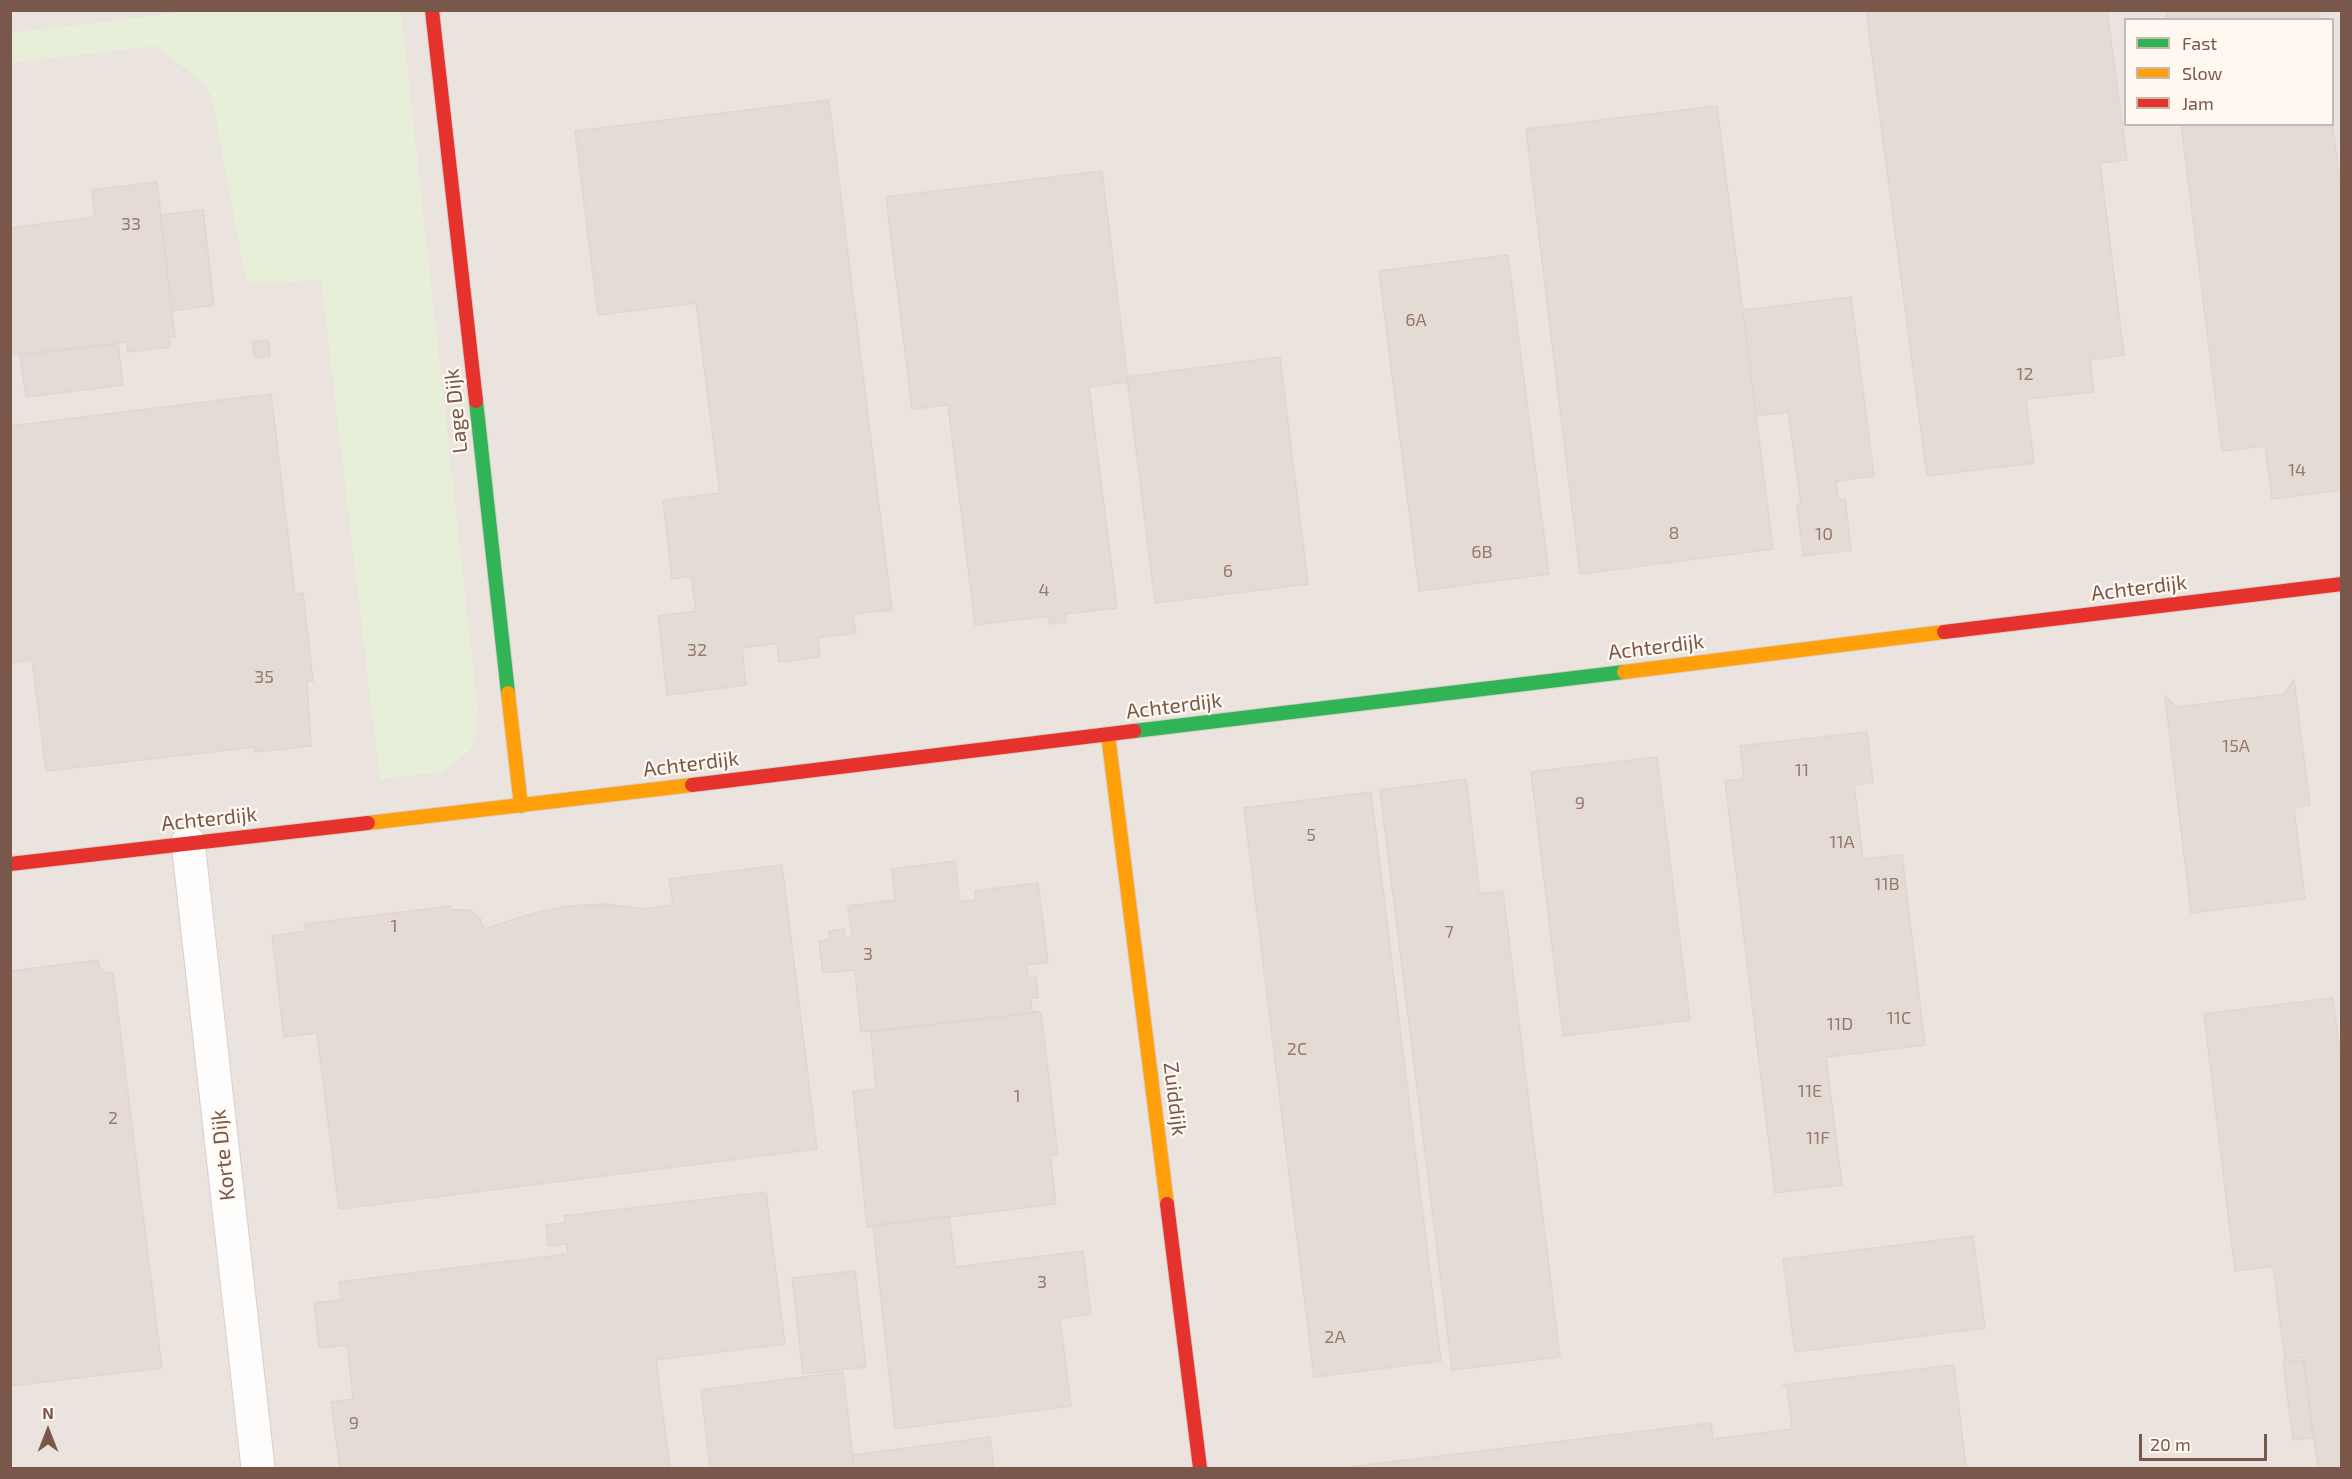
<!DOCTYPE html>
<html>
<head>
<meta charset="utf-8">
<style>
  body { margin:0 }
  #map { position:relative; width:2352px; height:1479px; overflow:hidden; background:#f8f3ee; font-family:"Exo 2",sans-serif }
  canvas { display:block }
  .frame { position:absolute; inset:0; border:12px solid #79574b; pointer-events:none }
  .legend { position:absolute; left:2124px; top:18px; width:210px; height:108px; box-sizing:border-box; background:#fff8f0; border:2px solid #c9b8ae; margin:0; padding:8px 10px; list-style:none; font-size:18px; color:#79574b }
  .legend li { display:flex; align-items:center; gap:12px; height:30px }
  .legend b { width:30px; border:2px solid #c9b8ae }
  .north { position:absolute; left:18px; top:1401px; width:60px; height:60px; -webkit-text-stroke:4px #fff8f0; paint-order:stroke; rotate:0deg; font-size:16px; font-weight:700; line-height:24px; text-align:center; color:#79574b }
  .north::after { content:''; display:block; margin:auto; width:21px; height:27px; background:#79574b; clip-path:polygon(50% 0,100% 100%,50% 72%,0 100%) }
  .scale { position:absolute; left:2139px; top:1434px; width:128px; height:27px; box-sizing:border-box; border:3px solid #79574b; border-top:0; padding-left:8px; font-size:18px; line-height:21px; white-space:nowrap; color:#79574b; -webkit-text-stroke:4px #fff8f0; paint-order:stroke }
</style>
</head>
<body>
<div id="map">
<canvas width="2352" height="1479"></canvas>
<div class="frame"></div>
<ul class="legend">
<li><b style="height:8px;background:#30b455"></b>Fast</li>
<li><b style="height:8px;background:#ff9f0a"></b>Slow</li>
<li><b style="height:8px;background:#e5322d"></b>Jam</li>
</ul>
<div class="north">N</div>
<div class="scale">20 m</div>
</div>
<script>
const ctx = document.querySelector('canvas').getContext('2d');
ctx.lineJoin = 'round';
function paint(path, color) {
  ctx.fillStyle = color;
  ctx.fill(path, 'evenodd');
}
function toPath(rows) {
  const path = new Path2D();
  for (const r of rows) {
    path.moveTo(r[0], r[1]);
    for (let i = 2; i < r.length; i += 2) path.lineTo(r[i], r[i + 1]);
  }
  return path;
}
function stroke(path, color, width, dash) {
  ctx.strokeStyle = color;
  ctx.lineWidth = width;
  ctx.lineCap = dash ? 'butt' : 'round';
  ctx.setLineDash(dash || []);
  ctx.stroke(path);
}
function label(font, color, halo, rows, align = 'center') {
  ctx.font = font + ' "Exo 2",sans-serif';
  ctx.lineWidth = 4.5;
  ctx.setLineDash([]);
  ctx.textBaseline = 'middle';
  ctx.strokeStyle = halo;
  ctx.fillStyle = color;
  for (const [text, x, y, turn = 0] of rows) {
    ctx.save();
    ctx.translate(x, y);
    ctx.rotate((+turn || 0) * Math.PI / 180);
    ctx.textAlign = isNaN(turn) ? turn : align;
    if (halo) ctx.strokeText(text, 0, 0);
    ctx.fillText(text, 0, 0);
    ctx.restore();
  }
}
paint(toPath([
  [11,11,2341,11,2341,1468,11,1468],
  [2126,20,2332,20,2332,124,2126,124]
]), '#ebe3de');
paint(toPath([
  [202,10,401,11,477,704,476,739,470,750,443,772,380,779,321,279,285,283,250,283,246,281,212,97,203,82,155,46,11,63,11,33]
]), '#e8efd8');
const building = toPath([
  [1866,10,2107,10,2127,160,2100,163,2124,355,2090,360,2094,392,2026,399,2034,463,1927,476,1866,10],
  [2166,10,2319,10,2320,20,2167,20,2166,10],
  [829,100,892,610,853,614,856,633,818,638,820,657,779,662,777,643,742,648,746,685,667,695,658,616,696,611,691,576,672,579,663,500,720,493,696,303,598,315,575,131,829,100],
  [1717,106,1773,549,1580,574,1526,129,1717,106],
  [2332,122,2342,195,2342,490,2272,499,2265,446,2222,451,2181,124,2332,124,2332,122],
  [1102,171,1128,382,1089,387,1117,608,1065,614,1066,622,1049,624,1049,616,975,625,948,405,912,409,886,197,1102,171],
  [157,182,175,337,169,337,170,347,128,352,127,342,10,355,10,228,95,217,92,190,157,182],
  [203,210,214,305,172,311,160,215,203,210],
  [1508,255,1549,574,1419,591,1379,271,1508,255],
  [1851,297,1874,476,1836,481,1838,500,1845,499,1851,550,1803,556,1797,505,1801,504,1788,412,1756,416,1743,310,1851,297],
  [268,340,270,356,255,358,252,342,268,340],
  [118,344,123,385,26,397,20,356,118,344],
  [1280,357,1308,584,1155,603,1127,377,1280,357],
  [271,394,295,594,303,593,313,681,307,682,311,746,255,752,254,747,46,771,32,660,10,663,10,426,271,394],
  [2294,680,2310,805,2294,808,2305,899,2191,913,2165,696,2177,707,2284,694,2294,680],
  [1867,732,1873,782,1854,785,1863,859,1902,855,1925,1045,1826,1057,1842,1185,1775,1193,1725,781,1744,779,1740,746,1867,732],
  [1657,757,1690,1020,1563,1036,1531,772,1657,757],
  [1466,779,1480,894,1503,891,1560,1357,1452,1370,1380,790,1466,779],
  [1371,792,1441,1361,1314,1377,1244,808,1371,792],
  [955,861,960,902,976,900,975,891,1038,883,1048,962,1027,965,1028,977,1036,976,1038,998,1031,998,1032,1011,1041,1012,861,1032,855,970,823,973,819,941,830,939,829,931,844,929,845,937,852,937,848,906,895,900,892,869,955,861],
  [782,865,817,1149,339,1209,317,1033,284,1037,272,936,305,931,304,924,451,906,452,910,470,910,480,918,484,929,531,914,568,906,606,904,644,909,673,905,669,879,782,865],
  [98,960,99,967,106,973,113,972,162,1368,10,1386,10,971,98,960],
  [2333,998,2342,1067,2342,1468,2318,1468,2304,1357,2285,1360,2273,1266,2235,1271,2204,1014,2333,998],
  [1041,1012,1058,1155,1050,1155,1056,1204,867,1227,853,1091,876,1089,871,1032,1041,1012],
  [766,1192,785,1344,656,1360,670,1468,340,1468,331,1402,353,1399,347,1345,319,1348,314,1303,341,1300,339,1282,568,1254,567,1244,548,1246,546,1225,565,1223,564,1216,766,1192],
  [949,1216,956,1267,1083,1251,1091,1314,1060,1318,1071,1406,895,1429,873,1225,949,1216],
  [1973,1236,1985,1328,1795,1352,1783,1259,1973,1236],
  [855,1271,866,1367,803,1374,792,1278,855,1271],
  [2303,1360,2313,1438,2293,1440,2283,1362,2303,1360],
  [1954,1365,1966,1468,1341,1468,1711,1423,1713,1439,1792,1429,1787,1387,1783,1385,1954,1365],
  [843,1372,854,1468,710,1468,701,1390,843,1372],
  [990,1437,994,1468,854,1468,853,1455,990,1437]
]);
paint(building, '#e5dbd5');
stroke(building, '#e1d5d0', 1.5);
const street = toPath([
  [188,842,258,1468]
]);
const fast = toPath([
  [476,401,508,693],
  [1134,731,1624,672]
]);
const slow = toPath([
  [1624,672,1944,632],
  [508,693,521,806],
  [1108,735,1167,1204],
  [368,823,692,785]
]);
const jam = toPath([
  [432,10,476,401],
  [1944,632,2342,584],
  [692,785,1134,731],
  [10,864,368,823],
  [1167,1204,1200,1468]
]);
stroke(street, '#d8d0cc', 35);
stroke(fast, '#d8cfca', 16);
stroke(slow, '#d8cfca', 16);
stroke(jam, '#d8cfca', 16);
stroke(street, '#fefdfc', 33);
stroke(fast, '#30b455', 14);
stroke(slow, '#ff9f0a', 14);
stroke(jam, '#e5322d', 14);
label('18px', '#967a70', null, [
  ["33",131,224],
  ["6A",1416,320],
  ["12",2025,374],
  ["14",2297,470],
  ["8",1674,533],
  ["10",1824,534],
  ["6B",1482,552],
  ["6",1228,571],
  ["4",1044,590],
  ["32",697,650],
  ["35",264,677],
  ["15A",2236,746],
  ["11",1802,770],
  ["9",1580,803],
  ["5",1311,835],
  ["11A",1842,842],
  ["11B",1887,884],
  ["1",394,926],
  ["7",1449,932],
  ["3",868,954],
  ["11C",1899,1018],
  ["11D",1840,1024],
  ["2C",1297,1049],
  ["11E",1810,1091],
  ["1",1017,1096],
  ["2",113,1118],
  ["11F",1818,1138],
  ["3",1042,1282],
  ["2A",1335,1337],
  ["9",354,1423]
]);
label('21px', '#79574b', '#fff8f0', [
  ["Lage Dijk",456,411,-96],
  ["Achterdijk",2139,588,-7],
  ["Achterdijk",1656,647,-7],
  ["Achterdijk",1174,706,-7],
  ["Achterdijk",691,764,-7],
  ["Achterdijk",209,819,-6],
  ["Zuiddijk",1175,1099,83],
  ["Korte Dijk",223,1155,-96]
]);
</script>
</body>
</html>
